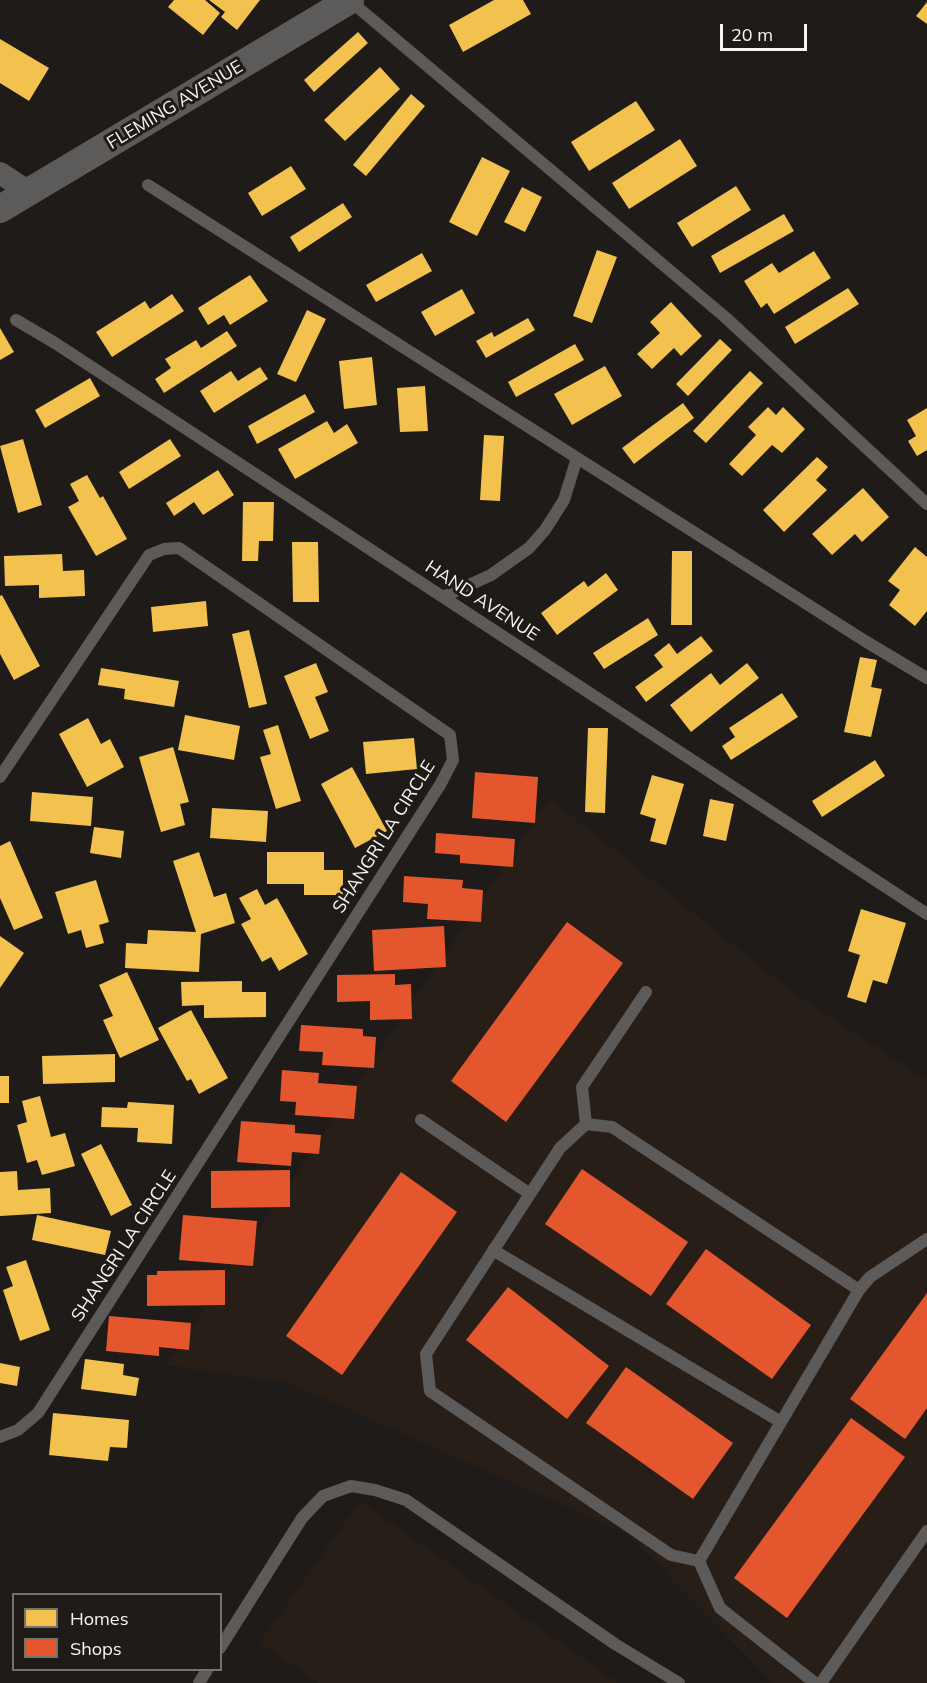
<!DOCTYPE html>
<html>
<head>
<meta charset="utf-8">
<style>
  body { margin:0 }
  #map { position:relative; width:927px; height:1683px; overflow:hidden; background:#1e1b19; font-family:Mulish,sans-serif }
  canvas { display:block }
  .legend { position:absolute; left:12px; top:1593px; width:210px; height:78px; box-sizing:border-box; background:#201b17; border:2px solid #76726e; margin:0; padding:8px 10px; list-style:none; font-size:18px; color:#f8f4f1 }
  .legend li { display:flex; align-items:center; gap:12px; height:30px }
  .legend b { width:30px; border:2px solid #76726e }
  .scale { position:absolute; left:720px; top:24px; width:87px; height:27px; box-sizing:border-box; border:3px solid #f8f4f1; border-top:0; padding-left:8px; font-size:18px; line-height:21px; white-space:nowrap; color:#f8f4f1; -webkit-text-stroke:4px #201b17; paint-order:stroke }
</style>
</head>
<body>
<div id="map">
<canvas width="927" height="1683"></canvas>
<ul class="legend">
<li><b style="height:16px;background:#f2c14e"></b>Homes</li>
<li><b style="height:16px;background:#e4572e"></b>Shops</li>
</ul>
<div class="scale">20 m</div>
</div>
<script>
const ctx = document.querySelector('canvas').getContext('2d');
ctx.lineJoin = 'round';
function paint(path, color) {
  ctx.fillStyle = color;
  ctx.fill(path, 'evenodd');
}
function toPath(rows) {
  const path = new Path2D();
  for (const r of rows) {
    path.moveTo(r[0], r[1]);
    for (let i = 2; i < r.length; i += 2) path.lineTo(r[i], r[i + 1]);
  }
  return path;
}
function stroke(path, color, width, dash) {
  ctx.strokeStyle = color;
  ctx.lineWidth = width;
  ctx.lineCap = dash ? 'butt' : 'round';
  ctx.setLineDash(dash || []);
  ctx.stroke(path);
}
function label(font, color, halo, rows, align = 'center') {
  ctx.font = font + ' Mulish,sans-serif';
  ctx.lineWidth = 6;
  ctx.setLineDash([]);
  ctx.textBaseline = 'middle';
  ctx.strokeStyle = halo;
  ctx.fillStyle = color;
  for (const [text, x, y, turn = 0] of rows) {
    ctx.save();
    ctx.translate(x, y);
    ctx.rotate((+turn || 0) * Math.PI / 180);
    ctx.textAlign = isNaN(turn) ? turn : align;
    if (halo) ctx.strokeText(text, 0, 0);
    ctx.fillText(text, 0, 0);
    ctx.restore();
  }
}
paint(toPath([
  [550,799,797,995,927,1080,927,1683,773,1683,627,1534,289,1383,166,1365],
  [360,1501,618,1683,318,1683,260,1642]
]), '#281e18');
paint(toPath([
  [174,0,205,0,220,13,203,35,168,7],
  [209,0,260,0,237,30,221,17,225,12],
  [494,0,523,0,531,14,463,52,449,25],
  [927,2,927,24,916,16],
  [358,32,368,43,314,92,304,80],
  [0,39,49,68,29,101,0,83],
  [380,67,400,89,345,141,324,120],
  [411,94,425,106,366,176,353,165],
  [636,101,655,130,589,171,571,142],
  [680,139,697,166,629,209,612,183],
  [482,157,510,171,477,236,449,222],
  [291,166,306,189,262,216,248,193],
  [736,186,751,210,692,247,677,223],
  [522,187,542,197,525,232,504,222],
  [343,203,352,217,299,252,290,237],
  [784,214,794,231,720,273,711,256],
  [597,250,617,257,592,323,573,316],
  [814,251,831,278,774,314,767,303,761,308,744,281,772,263,779,273],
  [422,253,432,271,376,302,366,285],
  [250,275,268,301,230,325,224,315,208,325,198,308],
  [848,288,859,304,795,344,785,327],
  [462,289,475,313,435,336,421,312],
  [172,294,184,311,112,357,96,332,145,301,150,309],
  [671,302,702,336,681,356,674,348,652,369,637,354,660,333,650,322],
  [307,310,326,319,296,382,277,374],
  [528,318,535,330,486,358,476,341,492,332,494,337],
  [0,328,14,352,0,360],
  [227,331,237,346,164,393,155,379,171,368,165,359,196,340,201,348],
  [720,339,732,350,688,396,676,384],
  [575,344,584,360,516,397,508,382],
  [372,357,377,405,344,409,339,361],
  [605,366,622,396,572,425,554,394],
  [260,367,268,379,214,413,200,391,231,371,238,381],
  [750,371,763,383,706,443,693,431],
  [90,378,100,396,45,428,35,410],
  [425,386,428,431,400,432,397,388],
  [305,394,315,412,257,444,248,426],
  [683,403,694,418,634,464,622,448],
  [768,407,776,415,783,407,805,429,782,453,772,445,742,476,729,464,756,435,748,427],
  [927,408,927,450,917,456,908,441,916,436,907,420],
  [327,421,334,433,347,424,358,443,295,479,278,449],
  [484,435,504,436,500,501,480,500],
  [23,439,42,505,18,513,0,446],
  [170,439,181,456,129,489,119,472],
  [817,457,828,467,816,480,827,490,784,532,763,510],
  [218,470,234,495,203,515,194,502,174,516,166,503],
  [87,475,100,498,103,496,127,539,96,556,68,507,79,501,70,484],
  [863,488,889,517,862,542,855,534,832,555,812,534],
  [243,502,274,502,273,541,259,541,258,561,242,561],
  [292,542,318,542,319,602,293,602],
  [915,547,927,557,927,611,915,626,889,605,900,590,888,581],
  [672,551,692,551,692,625,671,625],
  [62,554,63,571,84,570,85,596,39,598,39,585,5,586,4,556],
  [606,573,618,590,557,635,541,613,584,581,588,587],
  [2,595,40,666,14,680,0,654,0,596],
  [206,601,208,626,153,632,151,607],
  [648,618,658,635,604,669,593,653],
  [249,630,267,704,249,708,232,634],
  [701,636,713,651,646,702,635,687,663,667,654,655,669,643,677,654],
  [860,657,877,660,871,687,882,689,871,737,844,732],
  [316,663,328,692,315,697,329,731,310,739,284,676],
  [747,663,759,678,691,732,670,705,711,673,720,685],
  [101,668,179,681,174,707,124,699,125,689,98,685],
  [782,693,798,717,731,760,722,746,735,737,729,728],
  [185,715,240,726,234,760,178,750],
  [88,718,101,744,110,739,124,767,87,787,59,734],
  [278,725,301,801,276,809,260,757,271,754,263,730],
  [588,728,608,728,605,813,585,812],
  [414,738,417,769,366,774,363,742],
  [173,747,189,802,180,804,185,825,161,832,139,757],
  [875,760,885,776,822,817,812,801],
  [352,767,387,831,355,848,321,784],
  [652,775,684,784,666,845,650,841,656,819,640,814],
  [32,792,93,797,91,826,30,821],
  [710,799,734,804,726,841,703,836],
  [212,808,268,811,266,842,210,838],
  [94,827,124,831,121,858,90,853],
  [10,841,43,918,14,930,0,898,0,846],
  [199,852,214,897,226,893,235,923,201,934,199,972,125,968,126,943,147,944,148,930,196,932,173,861],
  [267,852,324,852,324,870,343,870,343,895,304,895,304,884,267,884],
  [96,880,109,922,99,925,104,943,86,948,81,930,68,934,55,892],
  [257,889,265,905,277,898,308,954,279,971,271,957,262,962,241,924,251,919,239,898],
  [861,909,906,923,887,984,873,980,866,1003,847,997,860,955,848,951],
  [0,936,24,953,0,988],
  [127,972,159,1040,120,1058,103,1020,113,1016,99,985],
  [242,981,242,992,266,992,266,1017,204,1018,204,1005,182,1006,181,982],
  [191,1010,228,1078,199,1094,191,1079,187,1081,158,1028],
  [115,1054,115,1082,43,1084,42,1056],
  [0,1076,9,1076,9,1103,0,1103],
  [40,1096,51,1137,65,1133,75,1166,42,1175,37,1160,27,1163,17,1125,27,1122,22,1101],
  [128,1102,174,1105,172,1144,137,1142,138,1128,101,1127,102,1107,127,1108],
  [101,1144,132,1205,111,1216,81,1154],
  [17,1171,18,1190,50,1188,51,1213,0,1216,0,1172],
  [37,1215,111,1231,105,1255,32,1240],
  [26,1260,50,1330,20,1341,3,1290,13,1286,6,1267],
  [85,1359,124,1364,123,1375,139,1378,136,1396,81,1389],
  [0,1363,20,1367,17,1386,0,1383],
  [53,1413,129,1420,127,1448,110,1447,108,1461,49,1455]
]), '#f2c14e');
paint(toPath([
  [475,772,538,777,535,823,472,818],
  [436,833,515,839,513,867,460,863,460,855,435,853],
  [404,876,463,880,462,888,483,890,481,922,427,919,428,904,403,902],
  [567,922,623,963,506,1122,451,1081],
  [444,926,446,967,374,971,372,930],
  [395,974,395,985,411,984,412,1019,370,1020,370,1001,337,1002,337,975],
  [301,1025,363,1029,363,1036,376,1037,374,1068,322,1065,323,1052,299,1051],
  [282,1070,319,1073,318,1083,357,1086,354,1119,295,1115,296,1102,280,1101],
  [241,1121,295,1125,295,1133,321,1135,319,1154,292,1152,291,1166,237,1162],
  [582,1169,688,1242,651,1296,545,1224],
  [290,1170,290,1207,211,1208,211,1171],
  [401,1172,457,1212,342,1375,286,1336],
  [183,1215,257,1221,253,1266,179,1260],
  [706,1249,811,1325,772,1379,666,1304],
  [225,1270,225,1305,147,1306,147,1275,157,1275,157,1271],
  [508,1287,609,1366,567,1419,466,1340],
  [927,1293,927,1408,905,1439,850,1399],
  [109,1316,191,1323,189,1350,159,1347,159,1356,106,1351],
  [626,1367,733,1443,693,1499,586,1423],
  [851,1418,905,1457,787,1618,734,1578]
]), '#e4572e');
stroke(toPath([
  [349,0,725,317,927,504],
  [148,185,865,641,927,678],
  [16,320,55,343,927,914],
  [443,597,491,575,529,548,545,530,564,500,577,458],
  [0,777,149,555,164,549,179,548,450,735,453,760,440,785,38,1413,18,1430,0,1437],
  [421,1120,530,1194],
  [586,1124,582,1087,646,992],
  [493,1250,781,1422],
  [699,1561,859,1290],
  [220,1648,302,1518,323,1496,351,1486,375,1490,406,1500,615,1644,679,1683],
  [199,1683,207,1670],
  [815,1683,720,1608,699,1561,671,1555,430,1391,426,1354,560,1148,586,1124,612,1127,859,1290,870,1277,927,1239],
  [821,1683,927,1531]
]), '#5d5b59', 12);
stroke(toPath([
  [0,173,29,192]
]), '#5d5b59', 22);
stroke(toPath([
  [0,209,350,0]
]), '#5d5b59', 28);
label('18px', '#f8f4f1', '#201b17', [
  ["FLEMING AVENUE",175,105,-31],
  ["HAND AVENUE",482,601,33],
  ["SHANGRI LA CIRCLE",384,837,-58],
  ["SHANGRI LA CIRCLE",124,1246,-57]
]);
</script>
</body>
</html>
